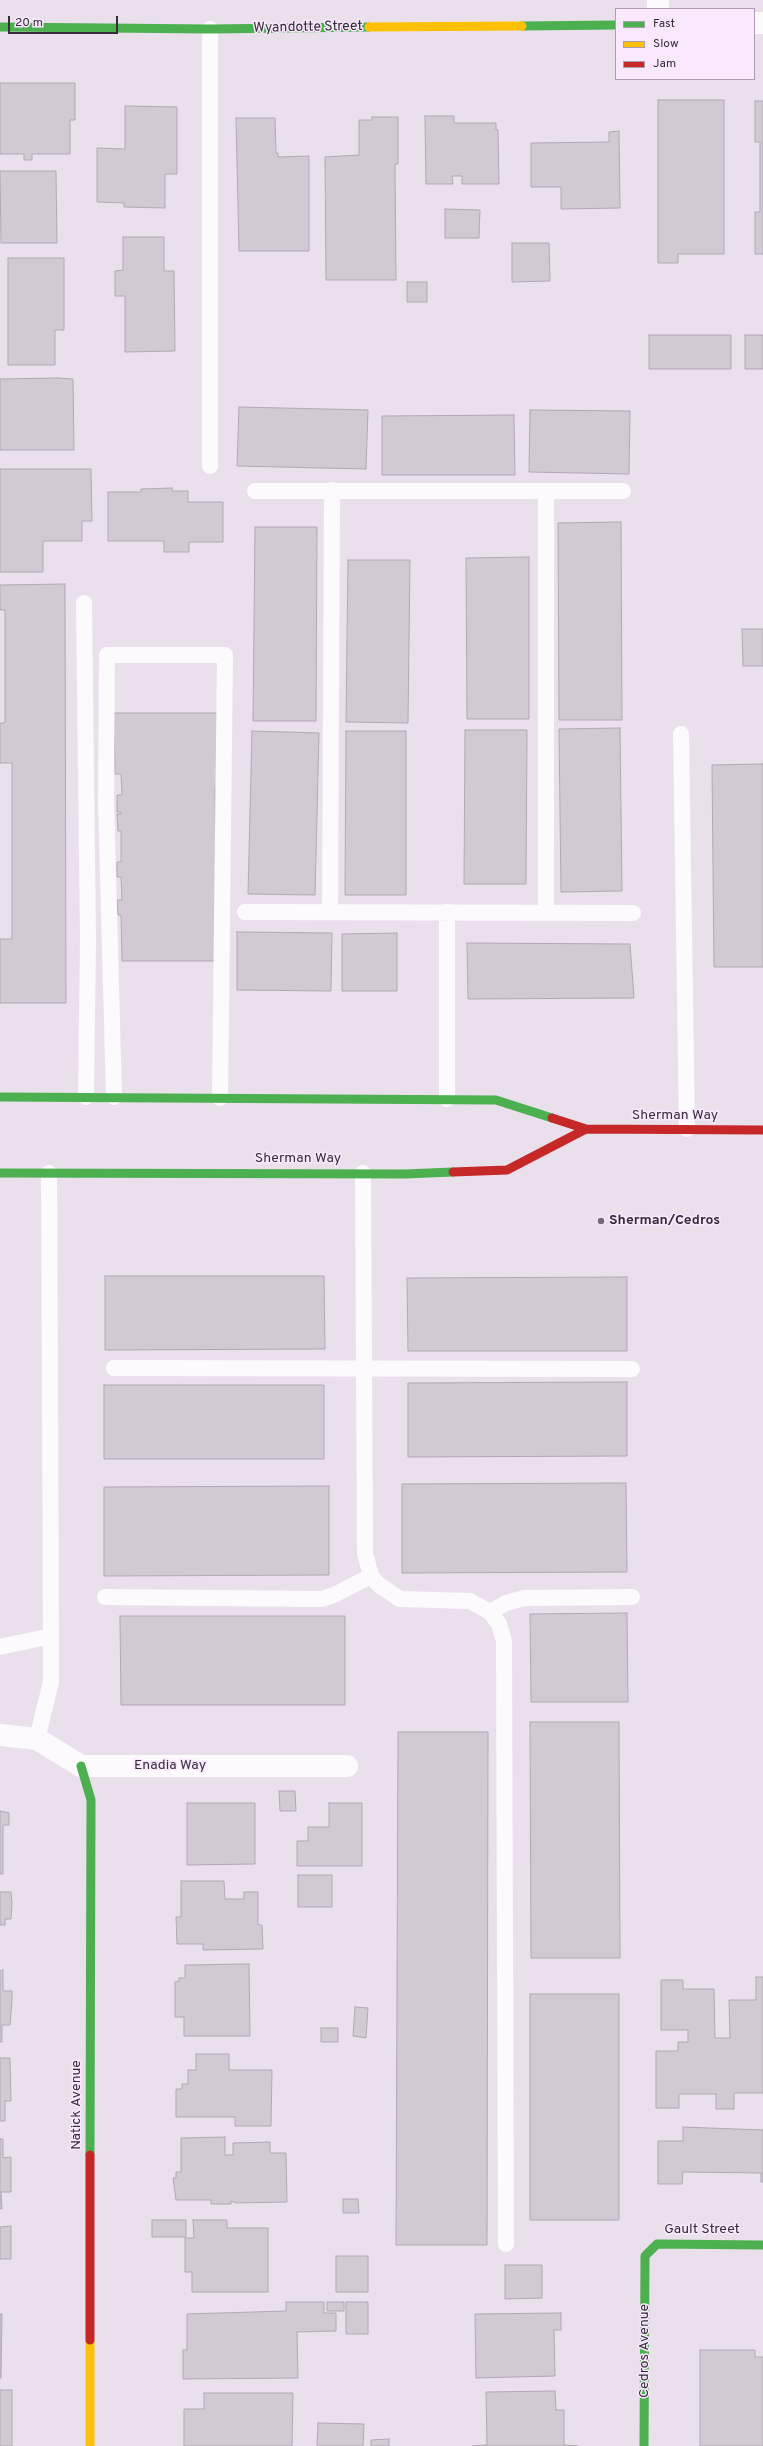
<!DOCTYPE html>
<html>
<head>
<meta charset="utf-8">
<style>
  body { margin:0 }
  #map { position:relative; width:763px; height:2446px; overflow:hidden; background:#e9e0ec; font-family:Overpass,sans-serif }
  canvas { display:block }
  .legend { position:absolute; left:615px; top:8px; width:140px; height:72px; box-sizing:border-box; background:#f9e8fe; border:1px solid #ab9eae; margin:0; padding:5px 7px; list-style:none; font-size:12px; color:#352e37 }
  .legend li { display:flex; align-items:center; gap:8px; height:20px }
  .legend b { width:20px; border:1px solid #ab9eae }
  .scale { position:absolute; left:8px; top:16px; width:110px; height:18px; box-sizing:border-box; border:2px solid #352e37; border-top:0; padding-left:5px; font-size:12px; line-height:14px; white-space:nowrap; color:#352e37; -webkit-text-stroke:3px #f9e8fe; paint-order:stroke }
</style>
</head>
<body>
<div id="map">
<canvas width="763" height="2446"></canvas>
<ul class="legend">
<li><b style="height:5px;background:#4caf50"></b>Fast</li>
<li><b style="height:5px;background:#ffc107"></b>Slow</li>
<li><b style="height:5px;background:#c62828"></b>Jam</li>
</ul>
<div class="scale">20 m</div>
</div>
<script>
const ctx = document.querySelector('canvas').getContext('2d');
ctx.lineJoin = 'round';
function paint(path, color) {
  ctx.fillStyle = color;
  ctx.fill(path, 'evenodd');
}
function toPath(rows) {
  const path = new Path2D();
  for (const r of rows) {
    path.moveTo(r[0], r[1]);
    for (let i = 2; i < r.length; i += 2) path.lineTo(r[i], r[i + 1]);
  }
  return path;
}
function stroke(path, color, width, dash) {
  ctx.strokeStyle = color;
  ctx.lineWidth = width;
  ctx.lineCap = dash ? 'butt' : 'round';
  ctx.setLineDash(dash || []);
  ctx.stroke(path);
}
function label(font, color, halo, rows, align = 'center') {
  ctx.font = font + ' Overpass,sans-serif';
  ctx.lineWidth = 3;
  ctx.setLineDash([]);
  ctx.textBaseline = 'middle';
  ctx.strokeStyle = halo;
  ctx.fillStyle = color;
  for (const [text, x, y, turn = 0] of rows) {
    ctx.save();
    ctx.translate(x, y);
    ctx.rotate((+turn || 0) * Math.PI / 180);
    ctx.textAlign = isNaN(turn) ? turn : align;
    if (halo) ctx.strokeText(text, 0, 0);
    ctx.fillText(text, 0, 0);
    ctx.restore();
  }
}
const building = toPath([
  [0,83,75,83,75,120,70,120,70,154,32,154,32,160,24,160,24,154,0,154,0,83],
  [658,100,724,100,724,254,678,254,678,263,658,263,658,100],
  [755,101,763,101,763,254,755,254,755,212,760,212,760,142,755,142,755,101],
  [125,106,177,107,177,174,165,174,165,208,124,207,124,203,97,202,97,148,125,149,125,106],
  [425,116,454,116,454,123,496,123,496,130,498,130,499,184,462,184,462,176,452,176,453,184,426,184,425,116],
  [372,117,398,117,398,164,395,164,396,280,326,280,325,157,359,155,359,120,372,120,372,117],
  [236,118,275,118,276,153,278,153,278,157,309,156,309,251,239,251,236,118],
  [619,131,620,208,561,209,561,187,531,187,531,143,609,142,609,132,619,131],
  [0,171,56,171,57,243,1,243,0,171],
  [445,209,480,210,479,238,445,238,445,209],
  [123,237,164,237,164,271,174,271,175,351,125,352,125,296,115,296,115,271,123,270,123,237],
  [512,243,549,243,550,281,512,282,512,243],
  [8,258,64,258,64,330,55,330,55,365,8,365,8,258],
  [407,282,427,282,427,302,407,302,407,282],
  [649,335,731,335,731,369,649,369,649,335],
  [745,335,763,335,763,369,745,369,745,335],
  [58,378,73,379,74,450,0,450,0,379,58,378],
  [239,407,368,410,366,469,237,466,239,407],
  [530,410,630,411,629,474,529,472,530,410],
  [514,415,515,475,382,475,382,416,514,415],
  [0,469,91,469,92,521,82,521,82,541,43,541,43,572,0,572,0,469],
  [172,488,172,491,188,491,188,502,223,502,223,542,189,542,189,552,164,552,164,541,108,541,108,492,141,492,141,489,172,488],
  [621,522,622,720,559,720,558,523,621,522],
  [255,527,317,527,316,721,253,721,255,527],
  [529,557,529,719,467,719,466,558,529,557],
  [348,560,410,560,408,723,346,722,348,560],
  [65,584,66,1003,0,1003,0,939,12,939,12,763,0,763,0,723,5,723,5,610,0,610,0,585,65,584],
  [742,629,763,629,763,666,743,666,742,629],
  [114,713,222,713,220,788,215,788,217,961,122,961,121,915,118,915,117,900,122,900,121,877,117,877,117,862,121,862,121,831,118,831,117,814,121,814,121,812,117,812,117,795,122,795,121,774,115,774,114,713],
  [620,728,622,891,561,892,559,729,620,728],
  [465,730,527,730,526,884,464,884,465,730],
  [252,731,319,733,315,895,248,894,252,731],
  [346,731,406,731,406,895,345,895,346,731],
  [763,764,763,967,714,967,712,765,763,764],
  [237,932,332,933,331,991,237,990,237,932],
  [397,933,397,991,342,991,342,934,397,933],
  [467,943,630,944,634,998,468,999,467,943],
  [105,1276,324,1276,325,1349,105,1350,105,1276],
  [627,1277,627,1351,408,1351,407,1278,627,1277],
  [627,1382,627,1456,408,1457,408,1383,627,1382],
  [104,1385,324,1385,324,1459,104,1459,104,1385],
  [626,1483,627,1572,402,1573,402,1484,626,1483],
  [329,1486,329,1575,104,1576,104,1487,329,1486],
  [627,1613,628,1702,531,1702,530,1614,627,1613],
  [120,1616,345,1616,345,1705,121,1705,120,1616],
  [530,1722,619,1722,620,1958,531,1958,530,1722],
  [398,1732,488,1732,487,2245,396,2245,398,1732],
  [279,1791,295,1791,296,1811,280,1811,279,1791],
  [187,1803,255,1803,255,1864,187,1865,187,1803],
  [329,1803,362,1803,362,1866,297,1866,297,1841,308,1841,308,1827,329,1827,329,1803],
  [0,1811,9,1813,9,1825,3,1825,3,1874,0,1874,0,1811],
  [298,1875,332,1875,332,1907,298,1907,298,1875],
  [181,1881,224,1881,225,1899,244,1899,244,1892,258,1892,258,1925,262,1925,263,1949,203,1950,203,1944,177,1944,176,1917,181,1917,181,1881],
  [0,1892,11,1892,12,1903,11,1919,5,1919,5,1925,0,1925,0,1892],
  [249,1964,250,2036,184,2036,184,2017,175,2017,175,1982,179,1981,179,1978,185,1978,185,1965,249,1964],
  [3,1970,3,1991,12,1991,12,2000,10,2025,2,2025,2,2042,0,2042,0,1971,3,1970],
  [756,1977,763,1977,763,2093,734,2093,734,2109,716,2109,716,2094,679,2094,679,2108,656,2108,656,2051,678,2051,678,2042,688,2042,688,2030,661,2030,661,1980,683,1980,683,1989,714,1989,715,2038,730,2038,729,2000,756,2000,756,1977],
  [530,1994,619,1994,619,2220,530,2220,530,1994],
  [355,2007,368,2008,366,2038,353,2036,355,2007],
  [321,2028,338,2028,338,2042,321,2042,321,2028],
  [196,2054,229,2054,229,2070,272,2070,271,2126,235,2126,235,2117,176,2117,176,2089,182,2089,182,2084,188,2084,188,2070,196,2070,196,2054],
  [0,2058,10,2058,11,2101,5,2101,5,2121,0,2121,0,2058],
  [683,2127,763,2130,763,2182,761,2182,761,2173,683,2172,682,2184,658,2184,658,2141,683,2141,683,2127],
  [225,2137,225,2155,233,2155,233,2143,270,2142,270,2153,286,2153,287,2202,236,2203,231,2201,231,2204,211,2204,211,2200,176,2200,173,2178,176,2178,176,2172,181,2172,181,2138,225,2137],
  [0,2139,3,2139,3,2158,11,2157,11,2192,1,2192,2,2209,0,2209,0,2139],
  [343,2199,358,2199,359,2213,343,2213,343,2199],
  [152,2220,186,2220,186,2237,152,2237,152,2220],
  [193,2220,227,2220,227,2228,268,2228,268,2292,192,2292,192,2272,185,2272,185,2238,194,2238,193,2220],
  [11,2226,11,2259,0,2259,0,2227,11,2226],
  [336,2256,368,2256,368,2292,336,2292,336,2256],
  [505,2265,542,2265,542,2298,505,2299,505,2265],
  [286,2302,324,2302,324,2313,336,2313,336,2331,297,2332,298,2378,183,2379,183,2350,187,2350,187,2314,286,2311,286,2302],
  [327,2302,344,2302,344,2311,327,2311,327,2302],
  [346,2302,368,2302,368,2334,346,2334,346,2302],
  [561,2313,561,2330,554,2330,555,2376,476,2378,475,2314,561,2313],
  [0,2314,2,2314,1,2378,0,2378,0,2314],
  [700,2350,755,2350,755,2357,763,2357,763,2446,700,2446,700,2350],
  [0,2390,12,2390,12,2446,0,2446,0,2390],
  [555,2391,556,2410,564,2410,564,2445,578,2446,472,2446,487,2445,486,2392,555,2391],
  [204,2393,293,2393,292,2446,184,2446,184,2409,204,2409,204,2393],
  [318,2423,364,2424,363,2446,317,2446,318,2423],
  [389,2439,389,2446,371,2446,371,2440,389,2439]
]);
paint(building, '#d1cad3');
stroke(building, '#b0a9b2', 1);
stroke(toPath([
  [210,29,210,466],
  [255,491,623,491],
  [546,491,546,912],
  [84,603,88,940,86,1097],
  [681,734,687,1129],
  [330,911,332,490],
  [245,912,633,913],
  [447,912,447,1099],
  [114,1097,106,801,107,655,225,655,220,1098],
  [363,1173,365,1553,371,1576,379,1585,400,1599,470,1601,490,1612,499,1624,504,1641,506,2244],
  [114,1368,632,1369],
  [105,1597,322,1599,336,1594,371,1576],
  [490,1612,506,1603,524,1598,632,1597],
  [0,1647,51,1636,49,1173],
  [37,1739,51,1682,51,1636]
]), '#fcfafc', 16);
stroke(toPath([
  [658,9,658,0],
  [754,23,763,23],
  [0,1735,37,1739,81,1766,347,1766]
]), '#fcfafc', 22);
stroke(toPath([
  [522,26,616,25],
  [0,27,210,29,369,27],
  [0,1097,496,1100,552,1118],
  [0,1173,405,1174,453,1172],
  [81,1766,91,1800,90,2155],
  [644,2446,645,2256,657,2244,763,2245]
]), '#4caf50', 9);
stroke(toPath([
  [369,27,522,26],
  [90,2446,90,2340]
]), '#ffc107', 9);
stroke(toPath([
  [552,1118,586,1129,763,1130],
  [453,1172,507,1170,586,1129],
  [90,2340,90,2155]
]), '#c62828', 9);
for (const [x, y, r, color] of [
  [601,1221,4,"#746c76"]
]) {
  const dot = new Path2D();
  dot.arc(x, y, r, 0, 2 * Math.PI);
  ctx.fillStyle = color;
  ctx.fill(dot);
  stroke(dot, '#f9e8fe', 1.5);
}
label('14px', '#352e37', '#f9e8fe', [
  ["Wyandotte Street",308,28,-1],
  ["Sherman Way",675,1116],
  ["Sherman Way",298,1159],
  ["Enadia Way",170,1766],
  ["Natick Avenue",77,2105,-90],
  ["Gault Street",702,2230],
  ["Cedros Avenue",645,2351,-90]
]);
label('bold 14px', '#352e37', '#f9e8fe', [
  ["Sherman/Cedros",609,1221]
], 'left');
</script>
</body>
</html>
